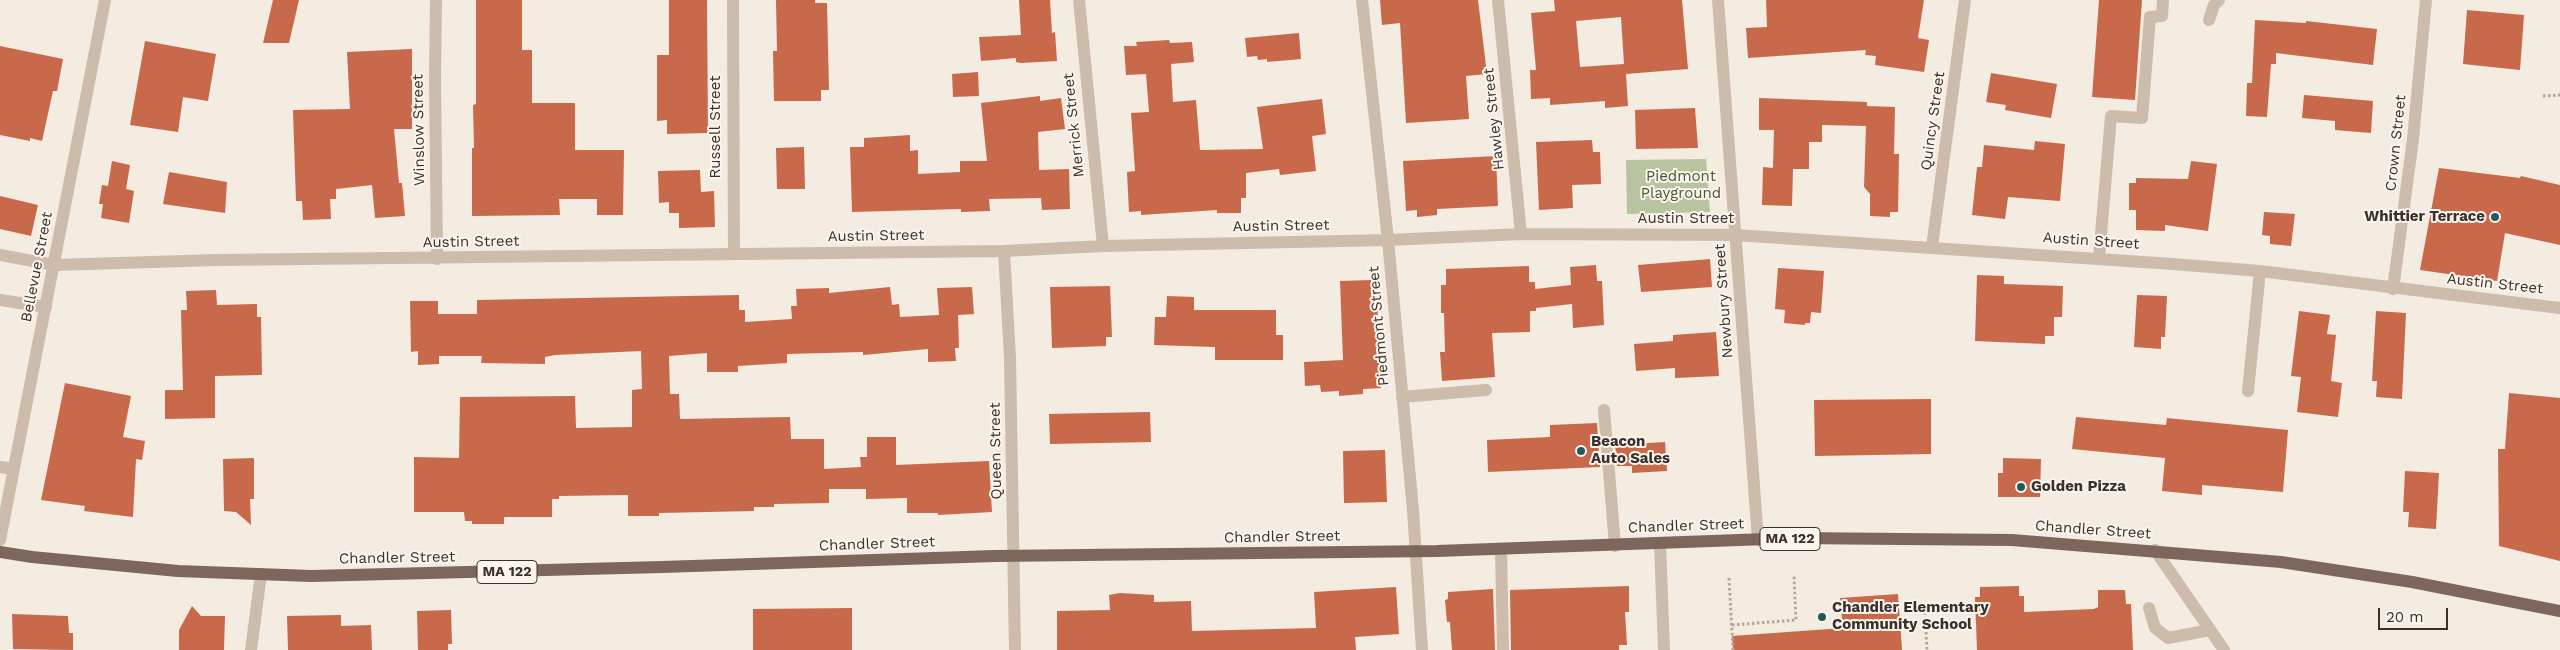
<!DOCTYPE html>
<html>
<head>
<meta charset="utf-8">
<style>
  body { margin:0 }
  #map { position:relative; width:2560px; height:650px; overflow:hidden; background:#f4ebe1; font-family:"Work Sans",sans-serif }
  canvas { display:block }
  .scale { position:absolute; left:2378px; top:608px; width:70px; height:22px; box-sizing:border-box; border:2px solid #3b302b; border-top:0; padding-left:6px; font-size:15px; line-height:18px; white-space:nowrap; color:#3b302b; -webkit-text-stroke:4px #fbf5ee; paint-order:stroke }
</style>
</head>
<body>
<div id="map">
<canvas width="2560" height="650"></canvas>
<div class="scale">20 m</div>
</div>
<script>
const ctx = document.querySelector('canvas').getContext('2d');
ctx.lineJoin = 'round';
function paint(path, color) {
  ctx.fillStyle = color;
  ctx.fill(path, 'evenodd');
}
function toPath(rows) {
  const path = new Path2D();
  for (const r of rows) {
    path.moveTo(r[0], r[1]);
    for (let i = 2; i < r.length; i += 2) path.lineTo(r[i], r[i + 1]);
  }
  return path;
}
function stroke(path, color, width, dash) {
  ctx.strokeStyle = color;
  ctx.lineWidth = width;
  ctx.lineCap = dash ? 'butt' : 'round';
  ctx.setLineDash(dash || []);
  ctx.stroke(path);
}
function label(font, color, halo, rows, align = 'center') {
  ctx.font = font + ' "Work Sans",sans-serif';
  ctx.lineWidth = 4;
  ctx.setLineDash([]);
  ctx.textBaseline = 'middle';
  ctx.strokeStyle = halo;
  ctx.fillStyle = color;
  for (const [text, x, y, turn = 0] of rows) {
    ctx.save();
    ctx.translate(x, y);
    ctx.rotate((+turn || 0) * Math.PI / 180);
    ctx.textAlign = isNaN(turn) ? turn : align;
    if (halo) ctx.strokeText(text, 0, 0);
    ctx.fillText(text, 0, 0);
    ctx.restore();
  }
}
paint(toPath([
  [1706,159,1710,212,1627,214,1626,160]
]), '#b8c4a0');
paint(toPath([
  [273,0,299,0,289,43,263,43],
  [476,0,522,0,522,50,532,50,532,103,575,103,575,150,624,150,623,215,597,215,597,199,559,199,560,215,472,216,472,148,474,148,473,105,476,104],
  [669,0,707,0,708,133,667,134,667,120,657,121,657,55,669,55],
  [776,0,815,0,815,3,827,3,829,90,821,90,821,101,774,101,773,51,777,51],
  [1019,0,1050,0,1052,33,1055,32,1057,61,1021,63,1016,62,1016,58,981,61,979,37,1021,35],
  [1380,0,1478,0,1487,74,1466,76,1469,119,1406,123,1400,23,1382,25],
  [1554,0,1682,0,1688,69,1626,74,1628,106,1605,108,1605,101,1550,105,1550,98,1531,99,1530,70,1536,70,1531,13,1555,11],
  [1621,17,1624,64,1580,67,1576,21],
  [1766,0,1924,0,1918,38,1929,40,1924,72,1875,65,1876,56,1865,55,1866,50,1748,58,1746,28,1767,27],
  [2099,0,2142,0,2135,100,2092,97],
  [2467,10,2524,15,2520,70,2463,64],
  [2255,20,2306,23,2306,21,2377,29,2373,65,2276,53,2276,64,2271,64,2267,117,2246,116,2247,83,2252,83],
  [1299,33,1301,59,1267,62,1267,59,1258,60,1257,56,1247,57,1245,38],
  [1169,40,1170,43,1192,42,1194,62,1171,64,1173,102,1196,100,1200,150,1263,149,1257,107,1322,99,1326,134,1312,136,1316,171,1280,175,1279,169,1246,173,1246,198,1241,198,1241,213,1217,213,1217,210,1141,215,1141,211,1129,212,1127,172,1135,171,1131,113,1149,112,1146,74,1126,75,1124,46,1137,46,1136,42],
  [145,41,216,54,208,101,183,97,178,132,130,125],
  [0,46,63,59,57,91,53,91,42,141,30,138,30,141,0,135],
  [412,49,412,129,394,129,399,183,402,183,405,216,375,218,372,185,336,189,336,199,330,199,331,219,303,220,302,201,296,201,293,110,350,109,347,52],
  [978,72,979,96,953,97,952,74],
  [1991,73,2057,84,2051,118,2005,110,2006,105,1986,102],
  [2304,95,2373,101,2371,133,2335,130,2335,121,2302,118],
  [1040,96,1040,101,1061,98,1065,129,1038,132,1039,170,1069,169,1070,209,1042,210,1041,198,989,199,990,211,961,212,961,209,852,212,850,147,864,147,864,138,910,135,910,151,918,150,918,174,960,172,960,161,987,161,981,103],
  [1759,98,1867,102,1867,106,1895,107,1894,154,1899,154,1898,212,1890,212,1890,217,1870,216,1870,194,1864,187,1866,126,1822,125,1822,142,1809,142,1809,169,1793,169,1792,206,1762,205,1763,167,1773,168,1774,130,1759,130],
  [1695,108,1698,148,1636,149,1635,110],
  [1592,140,1593,152,1600,152,1601,184,1572,185,1573,208,1539,210,1536,142],
  [2035,141,2065,144,2060,201,2008,197,2005,219,1972,215,1977,167,1982,167,1984,145,2034,150],
  [804,147,805,189,777,189,776,148],
  [1496,156,1498,206,1437,209,1437,215,1417,217,1417,210,1406,211,1403,161],
  [112,161,130,165,126,189,134,191,129,223,101,218,103,204,99,204,102,185,108,186],
  [2191,161,2217,164,2208,231,2165,225,2165,231,2136,230,2136,210,2129,210,2129,183,2136,183,2136,178,2188,179],
  [2439,168,2520,178,2521,176,2560,185,2560,245,2505,233,2497,281,2420,270],
  [700,170,701,192,714,191,715,227,679,228,679,213,669,213,669,202,659,203,658,171],
  [169,172,227,182,225,213,163,204],
  [0,196,38,205,31,236,0,229],
  [2264,212,2295,214,2291,246,2270,244,2270,236,2262,235],
  [1710,259,1712,287,1641,292,1638,265],
  [1596,265,1597,281,1602,281,1604,325,1573,328,1572,304,1536,308,1536,311,1530,311,1530,332,1492,333,1495,377,1442,381,1440,352,1445,352,1444,313,1441,313,1441,285,1446,285,1446,269,1529,266,1529,282,1535,282,1535,289,1571,285,1570,267],
  [1778,268,1824,271,1821,313,1811,312,1810,323,1805,323,1805,325,1784,323,1785,310,1775,309],
  [1977,275,2004,276,2004,284,2063,286,2062,317,2054,317,2054,336,2045,336,2045,344,1975,341],
  [1371,280,1371,296,1377,296,1381,388,1363,389,1363,394,1339,396,1339,391,1321,392,1320,385,1305,386,1304,362,1343,360,1340,281],
  [1110,286,1112,337,1106,337,1106,346,1052,348,1050,287],
  [890,287,892,305,899,304,900,317,939,315,937,288,972,287,974,314,958,315,959,348,955,348,956,361,928,362,928,349,863,355,863,352,787,354,787,363,738,366,738,372,707,372,707,353,669,356,670,394,679,394,680,419,790,417,791,439,824,439,824,469,861,467,860,457,867,457,867,437,896,437,896,465,989,461,992,512,938,515,938,513,907,513,907,498,866,499,866,489,829,489,829,503,774,504,774,507,754,507,754,511,659,513,659,516,628,516,628,495,559,496,559,499,552,499,552,517,504,517,504,524,472,524,472,521,465,521,464,512,414,512,414,457,459,458,460,397,575,396,576,428,632,427,632,390,642,389,641,351,555,355,545,357,545,364,481,363,482,356,439,356,439,364,418,365,418,351,411,352,410,301,438,301,438,314,477,314,477,300,739,295,739,310,745,310,745,322,792,319,791,306,797,306,796,289,829,288,829,293],
  [216,290,217,305,257,304,257,317,261,317,262,375,215,376,215,418,165,419,165,390,183,390,181,310,187,310,186,291],
  [2137,295,2167,296,2165,337,2161,337,2161,349,2134,347],
  [1167,296,1194,297,1194,310,1276,310,1276,335,1283,335,1283,360,1215,360,1215,347,1154,345,1155,317,1166,317],
  [2299,311,2330,315,2327,334,2336,335,2331,381,2342,383,2338,417,2297,412,2301,377,2291,376],
  [2376,311,2406,313,2402,399,2376,397,2377,381,2372,381],
  [1716,332,1719,376,1675,378,1675,368,1636,371,1634,344,1673,341,1673,335],
  [65,383,131,396,123,437,145,441,142,460,136,459,133,517,84,511,85,506,41,500],
  [2509,393,2560,398,2560,561,2499,546,2498,449,2505,449],
  [1931,399,1931,454,1815,456,1814,400],
  [1150,412,1151,442,1050,444,1049,414],
  [2076,417,2166,425,2167,418,2288,430,2283,492,2202,485,2202,495,2162,491,2165,458,2072,449],
  [1597,423,1600,467,1488,472,1487,440,1550,437,1550,425],
  [1665,442,1667,471,1632,473,1632,466,1617,466,1615,445],
  [1385,450,1387,502,1344,503,1343,451],
  [254,458,254,499,250,499,251,525,236,512,224,511,223,459],
  [2003,458,2041,459,2040,497,1998,497,1998,473,2003,473],
  [2405,471,2439,473,2436,529,2408,527,2409,512,2403,512],
  [1629,586,1629,612,1625,612,1627,645,1619,645,1619,650,1511,650,1510,590],
  [2019,586,2019,596,2024,596,2024,612,2094,609,2098,607,2098,590,2125,590,2126,604,2131,604,2133,650,1977,650,1975,597,1980,597,1980,587],
  [1396,587,1399,634,1355,637,1356,650,1057,650,1057,611,1110,610,1109,595,1120,593,1154,595,1154,602,1191,601,1192,631,1316,628,1314,592],
  [1493,589,1495,650,1452,650,1450,622,1447,622,1445,600,1448,599,1448,592],
  [1898,594,1902,650,1733,650,1732,636,1843,628,1840,598],
  [192,606,201,616,225,616,224,650,179,650,179,630],
  [852,608,852,650,753,650,753,609],
  [451,610,452,644,448,644,448,650,418,650,417,611],
  [12,614,68,616,69,633,73,633,73,650,13,649],
  [341,615,341,626,371,625,372,650,288,650,287,616]
]), '#c8694b');
stroke(toPath([
  [2543,96,2560,95],
  [1729,578,1733,650],
  [1925,612,1927,650],
  [1732,625,1796,620,1794,576]
]), '#b9a596', 3, [2.5, 2.5]);
stroke(toPath([
  [436,0,435,78,437,259],
  [733,0,734,254],
  [1079,0,1103,246],
  [1362,0,1388,240,1413,510,1422,650],
  [1498,0,1521,234],
  [1718,0,1758,540],
  [2209,20,2214,5,2219,0],
  [1932,247,1965,0],
  [1004,251,1010,358,1015,650],
  [0,255,54,265,217,260,1004,251,1103,246,1388,240,1521,234,1735,235,2173,264,2260,271,2560,308],
  [2099,258,2111,116,2142,118,2150,17,2162,16,2163,0],
  [2393,289,2413,139,2426,0],
  [0,300,46,307],
  [2248,391,2260,271],
  [1402,397,1486,390],
  [1604,410,1615,546],
  [0,467,14,469],
  [0,540,105,0],
  [1660,544,1664,650],
  [1501,549,1503,650],
  [2155,550,2224,650],
  [2149,608,2155,628,2168,638,2210,630],
  [251,650,261,574]
]), '#cdbbac', 12);
stroke(toPath([
  [0,552,32,557,178,571,311,576,662,567,995,556,1437,551,1794,538,2012,540,2281,562,2412,582,2560,611]
]), '#7d675c', 12);
for (const [x, y, r, color] of [
  [2495,217,5,"#1f5a5e"],
  [1581,451,5,"#1f5a5e"],
  [2021,487,5,"#1f5a5e"],
  [1822,617,5,"#1f5a5e"]
]) {
  const dot = new Path2D();
  dot.arc(x, y, r, 0, 2 * Math.PI);
  ctx.fillStyle = color;
  ctx.fill(dot);
  stroke(dot, '#fbf5ee', 2);
}
for (const [x, y, w] of [
  [1790,539,60],
  [507,572,60]
]) {
  const box = new Path2D();
  box.roundRect(x - w / 2, y - 11.5, w, 23, 4);
  ctx.fillStyle = '#fbf5ee';
  ctx.fill(box);
  stroke(box, '#3b302b', 1);
}
label('bold 14px', '#3b302b', null, [
  ["MA 122",1790,539],
  ["MA 122",507,572]
]);
label('15px', '#3b302b', '#fbf5ee', [
  ["Hawley Street",1494,119,-96],
  ["Quincy Street",1933,121,-82],
  ["Merrick Street",1074,125,-96],
  ["Russell Street",716,127,-90],
  ["Winslow Street",419,130,-91],
  ["Crown Street",2396,143,-84],
  ["Austin Street",1686,219],
  ["Austin Street",1281,226,-1],
  ["Austin Street",876,236,-1],
  ["Austin Street",2091,241,4],
  ["Austin Street",471,242,-1],
  ["Bellevue Street",37,267,-79],
  ["Austin Street",2495,284,6],
  ["Newbury Street",1724,301,-94],
  ["Piedmont Street",1379,326,-95],
  ["Queen Street",996,451,-91],
  ["Chandler Street",1686,526,-2],
  ["Chandler Street",2093,530,4],
  ["Chandler Street",1282,537,-1],
  ["Chandler Street",877,544,-2],
  ["Chandler Street",397,558,-1]
]);
label('15px', '#4a5a2e', '#fbf5ee', [
  ["Piedmont",1681,177],
  ["Playground",1681,194]
]);
label('bold 15px', '#3b302b', '#fbf5ee', [
  ["Whittier Terrace",2485,217,"right"],
  ["Beacon",1591,442],
  ["Auto Sales",1591,459],
  ["Golden Pizza",2031,487],
  ["Chandler Elementary",1832,608],
  ["Community School",1832,625]
], 'left');
</script>
</body>
</html>
